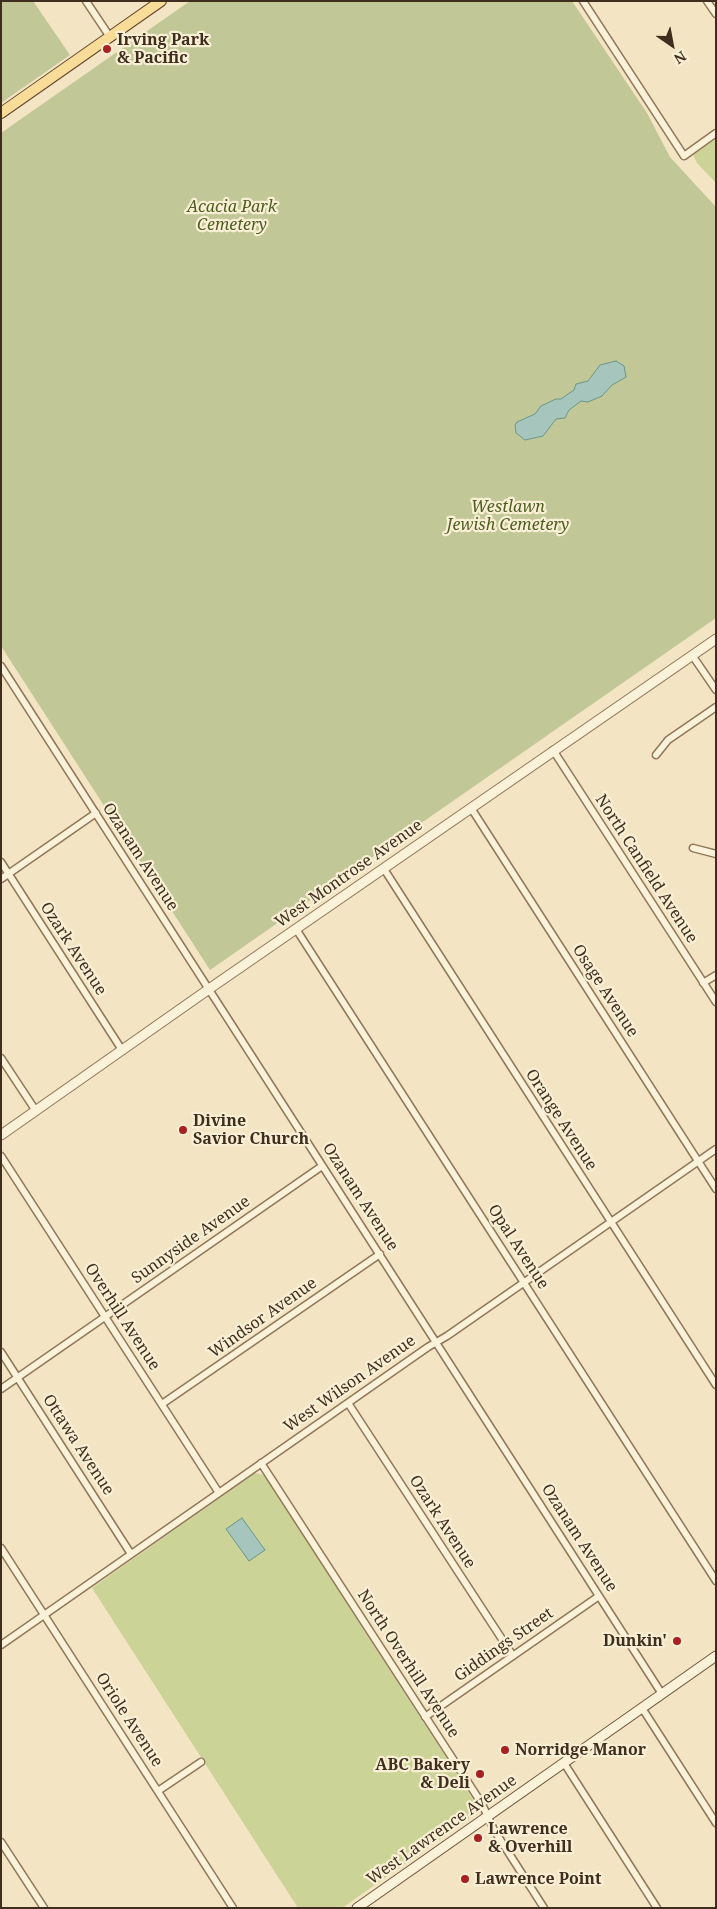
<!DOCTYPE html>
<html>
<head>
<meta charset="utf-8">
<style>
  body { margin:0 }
  #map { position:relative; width:717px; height:1909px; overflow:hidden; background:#f3e5c4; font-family:"Noto Serif",serif }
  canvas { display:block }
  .frame { position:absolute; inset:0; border:2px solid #3f2e1d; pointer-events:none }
  .north { position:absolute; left:647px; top:20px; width:50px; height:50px; -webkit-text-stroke:4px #f9efd5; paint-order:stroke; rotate:147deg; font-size:14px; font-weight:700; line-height:20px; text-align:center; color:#3f2e1d }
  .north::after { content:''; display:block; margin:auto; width:18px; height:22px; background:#3f2e1d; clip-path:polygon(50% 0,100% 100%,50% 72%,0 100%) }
</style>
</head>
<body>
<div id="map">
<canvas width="717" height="1909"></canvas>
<div class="frame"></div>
<div class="north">N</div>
</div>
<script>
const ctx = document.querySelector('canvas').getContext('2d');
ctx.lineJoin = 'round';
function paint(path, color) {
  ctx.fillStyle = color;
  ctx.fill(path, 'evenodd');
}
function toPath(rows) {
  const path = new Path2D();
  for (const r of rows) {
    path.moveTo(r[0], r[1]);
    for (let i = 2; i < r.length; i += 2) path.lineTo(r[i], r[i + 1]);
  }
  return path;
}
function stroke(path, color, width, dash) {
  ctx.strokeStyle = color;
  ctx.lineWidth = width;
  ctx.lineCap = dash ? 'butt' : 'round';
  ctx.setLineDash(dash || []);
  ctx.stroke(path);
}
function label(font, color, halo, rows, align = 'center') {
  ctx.font = font + ' "Noto Serif",serif';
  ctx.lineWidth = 4.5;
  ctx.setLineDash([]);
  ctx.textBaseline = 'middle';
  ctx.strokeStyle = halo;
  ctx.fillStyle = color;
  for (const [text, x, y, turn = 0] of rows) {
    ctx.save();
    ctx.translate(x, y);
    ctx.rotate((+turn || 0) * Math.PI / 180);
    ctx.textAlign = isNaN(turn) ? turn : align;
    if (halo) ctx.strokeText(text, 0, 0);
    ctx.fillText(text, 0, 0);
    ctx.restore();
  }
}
paint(toPath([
  [716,138,716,183,697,163,693,155],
  [255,1473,264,1475,476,1804,478,1810,476,1814,342,1908,298,1908,92,1588]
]), '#ccd396');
paint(toPath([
  [1,1,33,1,70,55,1,103],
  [190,1,572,1,647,113,670,157,716,207,716,618,210,970,1,646,1,133]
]), '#c1c796');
const water = toPath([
  [616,361,624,366,626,377,612,385,602,396,588,402,581,401,569,410,565,418,556,419,543,436,525,440,516,433,515,425,517,422,535,414,541,406,556,399,561,399,574,390,576,384,588,381,600,365,616,361],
  [242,1518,265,1550,249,1561,226,1529,242,1518]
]);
paint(water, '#a6c6bd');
stroke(water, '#6c968b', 1);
const minor = toPath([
  [86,1,110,37],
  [583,1,684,156,716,133],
  [707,1,716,14],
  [692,655,716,690],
  [1,666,662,1694],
  [553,750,716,1002],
  [656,755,668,740,716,707],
  [471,808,716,1189],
  [693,848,716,854],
  [1,862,122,1050],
  [384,869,716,1385],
  [1,879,96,813],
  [296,929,716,1581],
  [703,983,716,975],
  [1,1058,36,1111],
  [1,1156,219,1493],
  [1,1352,131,1554],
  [1,1389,322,1166],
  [348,1403,513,1656],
  [162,1404,380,1254],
  [261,1463,482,1804,494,1830,544,1908],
  [1,1548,233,1908],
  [1,1645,428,1347,447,1336,716,1149],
  [642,1708,716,1823],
  [425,1717,599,1596],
  [564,1763,657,1908],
  [158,1791,201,1762],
  [1,1842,44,1908]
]);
const tertiary = toPath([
  [1,1135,209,989,716,639]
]);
const secondary = toPath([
  [357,1908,716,1656]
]);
const primary = toPath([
  [1,113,161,1]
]);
stroke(minor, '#907658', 9);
stroke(tertiary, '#907658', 11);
stroke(secondary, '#72573b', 11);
stroke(primary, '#5e442c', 12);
stroke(minor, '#fcf2d9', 6);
stroke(tertiary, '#fcf2d9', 9);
stroke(secondary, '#fcf2d9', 9);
stroke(primary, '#fadc99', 10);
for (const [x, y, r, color] of [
  [107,49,5,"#a72121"],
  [183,1130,5,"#a72121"],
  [677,1641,5,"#a72121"],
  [505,1750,5,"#a72121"],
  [480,1774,5,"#a72121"],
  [478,1838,5,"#a72121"],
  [465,1879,5,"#a72121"]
]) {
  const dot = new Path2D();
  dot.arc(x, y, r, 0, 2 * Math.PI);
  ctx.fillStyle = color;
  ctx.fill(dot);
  stroke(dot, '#f9efd5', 2);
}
label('bold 16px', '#3f2e1d', '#f9efd5', [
  ["Irving Park",117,40],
  ["& Pacific",117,58],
  ["Divine",193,1121],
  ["Savior Church",193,1139],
  ["Dunkin'",667,1641,"right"],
  ["Norridge Manor",515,1750],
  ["ABC Bakery",470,1765,"right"],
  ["& Deli",470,1783,"right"],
  ["Lawrence",488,1829],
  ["& Overhill",488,1847],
  ["Lawrence Point",475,1879]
], 'left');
label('italic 16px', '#4e5e22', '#f9efd5', [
  ["Acacia Park",232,207],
  ["Cemetery",232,225],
  ["Westlawn",508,507],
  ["Jewish Cemetery",508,525]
]);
label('16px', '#3f2e1d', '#f9efd5', [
  ["Ozanam Avenue",140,857,57],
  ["North Canfield Avenue",646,869,57],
  ["West Montrose Avenue",349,874,-35],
  ["Ozark Avenue",73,949,57],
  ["Osage Avenue",605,991,57],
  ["Orange Avenue",561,1120,57],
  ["Ozanam Avenue",360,1197,57],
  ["Sunnyside Avenue",191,1240,-35],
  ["Opal Avenue",518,1247,57],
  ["Overhill Avenue",122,1317,57],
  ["Windsor Avenue",263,1318,-35],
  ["West Wilson Avenue",350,1384,-35],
  ["Ottawa Avenue",78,1445,57],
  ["Ozark Avenue",442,1522,57],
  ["Ozanam Avenue",579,1538,57],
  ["Giddings Street",504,1645,-35],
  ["North Overhill Avenue",408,1664,57],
  ["Oriole Avenue",129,1720,57],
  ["West Lawrence Avenue",442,1830,-35]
]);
</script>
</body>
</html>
